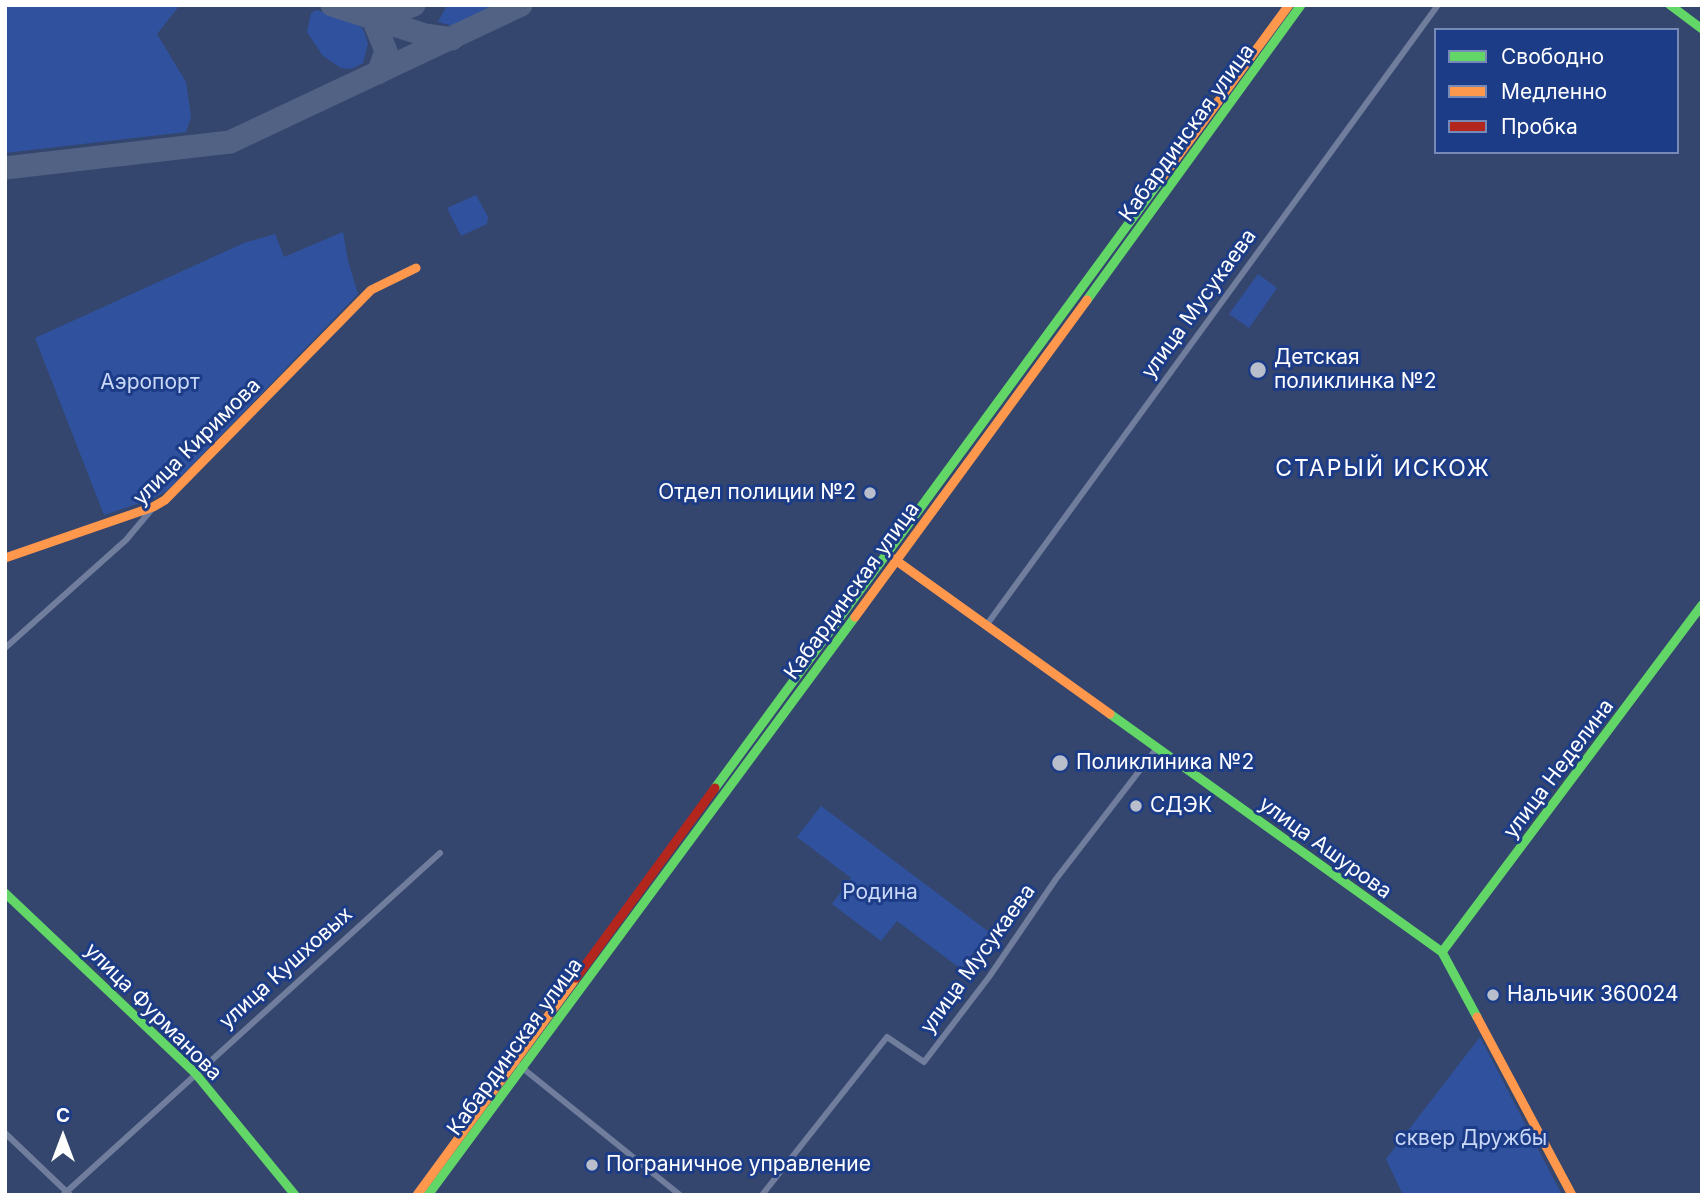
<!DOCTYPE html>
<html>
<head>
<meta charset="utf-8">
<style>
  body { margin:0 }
  #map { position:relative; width:1707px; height:1200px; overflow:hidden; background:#34466e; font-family:Inter,sans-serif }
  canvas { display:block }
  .frame { position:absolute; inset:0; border:7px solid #fff; pointer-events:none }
  .legend { position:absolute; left:1434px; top:28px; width:245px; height:126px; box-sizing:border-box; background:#1c3c87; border:2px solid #778ab7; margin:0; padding:9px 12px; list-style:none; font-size:21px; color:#fff }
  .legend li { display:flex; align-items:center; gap:14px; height:35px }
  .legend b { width:35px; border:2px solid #778ab7 }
  .north { position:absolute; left:28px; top:1102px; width:70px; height:70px; -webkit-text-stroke:5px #1c3c87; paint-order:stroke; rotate:0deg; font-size:19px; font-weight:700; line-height:28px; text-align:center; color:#fff }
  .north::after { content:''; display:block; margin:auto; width:24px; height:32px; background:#fff; clip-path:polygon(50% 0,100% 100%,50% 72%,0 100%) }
</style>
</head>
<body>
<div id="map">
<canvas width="1707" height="1200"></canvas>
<div class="frame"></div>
<ul class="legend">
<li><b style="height:9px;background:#63d668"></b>Свободно</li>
<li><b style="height:9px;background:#ff974d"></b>Медленно</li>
<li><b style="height:9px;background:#b3261e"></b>Пробка</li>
</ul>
<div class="north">С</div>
</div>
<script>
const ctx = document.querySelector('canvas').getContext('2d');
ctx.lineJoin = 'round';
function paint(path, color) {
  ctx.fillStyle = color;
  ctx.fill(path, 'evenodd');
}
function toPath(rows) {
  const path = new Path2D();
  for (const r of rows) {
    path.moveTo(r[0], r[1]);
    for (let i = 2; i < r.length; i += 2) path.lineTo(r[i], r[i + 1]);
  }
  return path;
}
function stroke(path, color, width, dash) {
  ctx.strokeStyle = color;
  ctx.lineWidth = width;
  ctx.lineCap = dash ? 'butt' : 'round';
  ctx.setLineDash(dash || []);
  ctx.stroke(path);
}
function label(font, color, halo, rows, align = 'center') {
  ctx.font = font + ' Inter,sans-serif';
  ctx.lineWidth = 6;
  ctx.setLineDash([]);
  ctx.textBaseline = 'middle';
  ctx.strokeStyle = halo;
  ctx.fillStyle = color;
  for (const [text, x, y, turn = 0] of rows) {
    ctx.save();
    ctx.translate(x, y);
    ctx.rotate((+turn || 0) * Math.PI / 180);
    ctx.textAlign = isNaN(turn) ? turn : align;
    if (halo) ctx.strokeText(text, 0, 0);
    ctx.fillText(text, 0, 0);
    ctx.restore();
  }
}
paint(toPath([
  [5,5,180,5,157,34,186,82,191,117,186,132,5,153],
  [447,5,496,5,453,26,438,22],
  [317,10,357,24,363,29,368,43,363,63,351,69,341,68,323,56,307,32,311,13],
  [476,195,488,217,487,224,461,236,447,208],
  [343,232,348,261,358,294,168,490,152,499,104,515,35,338,244,243,275,234,284,257],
  [1258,274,1277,288,1249,328,1229,314],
  [821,806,989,932,961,969,897,921,881,941,832,904,851,878,797,837],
  [1480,1037,1562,1195,1403,1195,1386,1159]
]), '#30529e');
stroke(toPath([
  [332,5,425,35,452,39],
  [373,19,386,51,378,73],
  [373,19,414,5],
  [5,168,230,142,521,5]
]), '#526284', 23);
stroke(toPath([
  [988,623,1438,5],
  [5,648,126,540,152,509],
  [520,1066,680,1195],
  [5,1133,70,1195],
  [63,1195,440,853],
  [762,1195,887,1037,924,1062,989,977,1056,879,1157,748]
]), '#707d9c', 6);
stroke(toPath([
  [1670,5,1702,29],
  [1087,300,1301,5],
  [1110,714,1442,952,1477,1017],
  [715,788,1162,178],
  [5,893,195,1073,295,1195],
  [1442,952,1702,605],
  [428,1195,855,617]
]), '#63d668', 9);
stroke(toPath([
  [1162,178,1289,5],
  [5,558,153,507,165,500,371,290,416,268],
  [894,559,1110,714],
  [855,617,1087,300],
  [1477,1017,1572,1195],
  [417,1195,576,978]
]), '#ff974d', 9);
stroke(toPath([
  [576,978,715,788]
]), '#b3261e', 9);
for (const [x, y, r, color] of [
  [1258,370,9,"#b8becc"],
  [870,493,7,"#b8becc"],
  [1060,763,9,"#b8becc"],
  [1136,806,7,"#b8becc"],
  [1493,995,7,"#b8becc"],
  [592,1165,7,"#b8becc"]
]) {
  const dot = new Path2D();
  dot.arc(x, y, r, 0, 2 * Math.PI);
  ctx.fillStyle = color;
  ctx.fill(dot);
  stroke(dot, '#1c3c87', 2.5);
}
label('21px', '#fff', '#1c3c87', [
  ["Кабардинская улица",1187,133,-54],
  ["улица Мусукаева",1199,304,-54],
  ["улица Киримова",197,442,-45],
  ["Кабардинская улица",852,591,-54],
  ["улица Неделина",1559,769,-53],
  ["улица Ашурова",1325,848,36],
  ["улица Мусукаева",978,959,-54],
  ["улица Кушховых",286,968,-42],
  ["улица Фурманова",153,1012,45],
  ["Кабардинская улица",515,1047,-54]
]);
label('21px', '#fff', '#1c3c87', [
  ["Детская",1274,358],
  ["поликлинка №2",1274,382],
  ["Отдел полиции №2",856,493,"right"],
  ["Поликлиника №2",1076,763],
  ["СДЭК",1150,806],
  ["Нальчик 360024",1507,995],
  ["Пограничное управление",606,1165]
], 'left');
label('21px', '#cad8f8', '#1c3c87', [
  ["Аэропорт",150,383],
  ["Родина",880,893],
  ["сквер Дружбы",1471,1139]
]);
ctx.letterSpacing = '2px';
label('23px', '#fff', '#1c3c87', [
  ["СТАРЫЙ ИСКОЖ",1383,469]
]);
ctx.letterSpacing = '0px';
</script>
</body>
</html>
